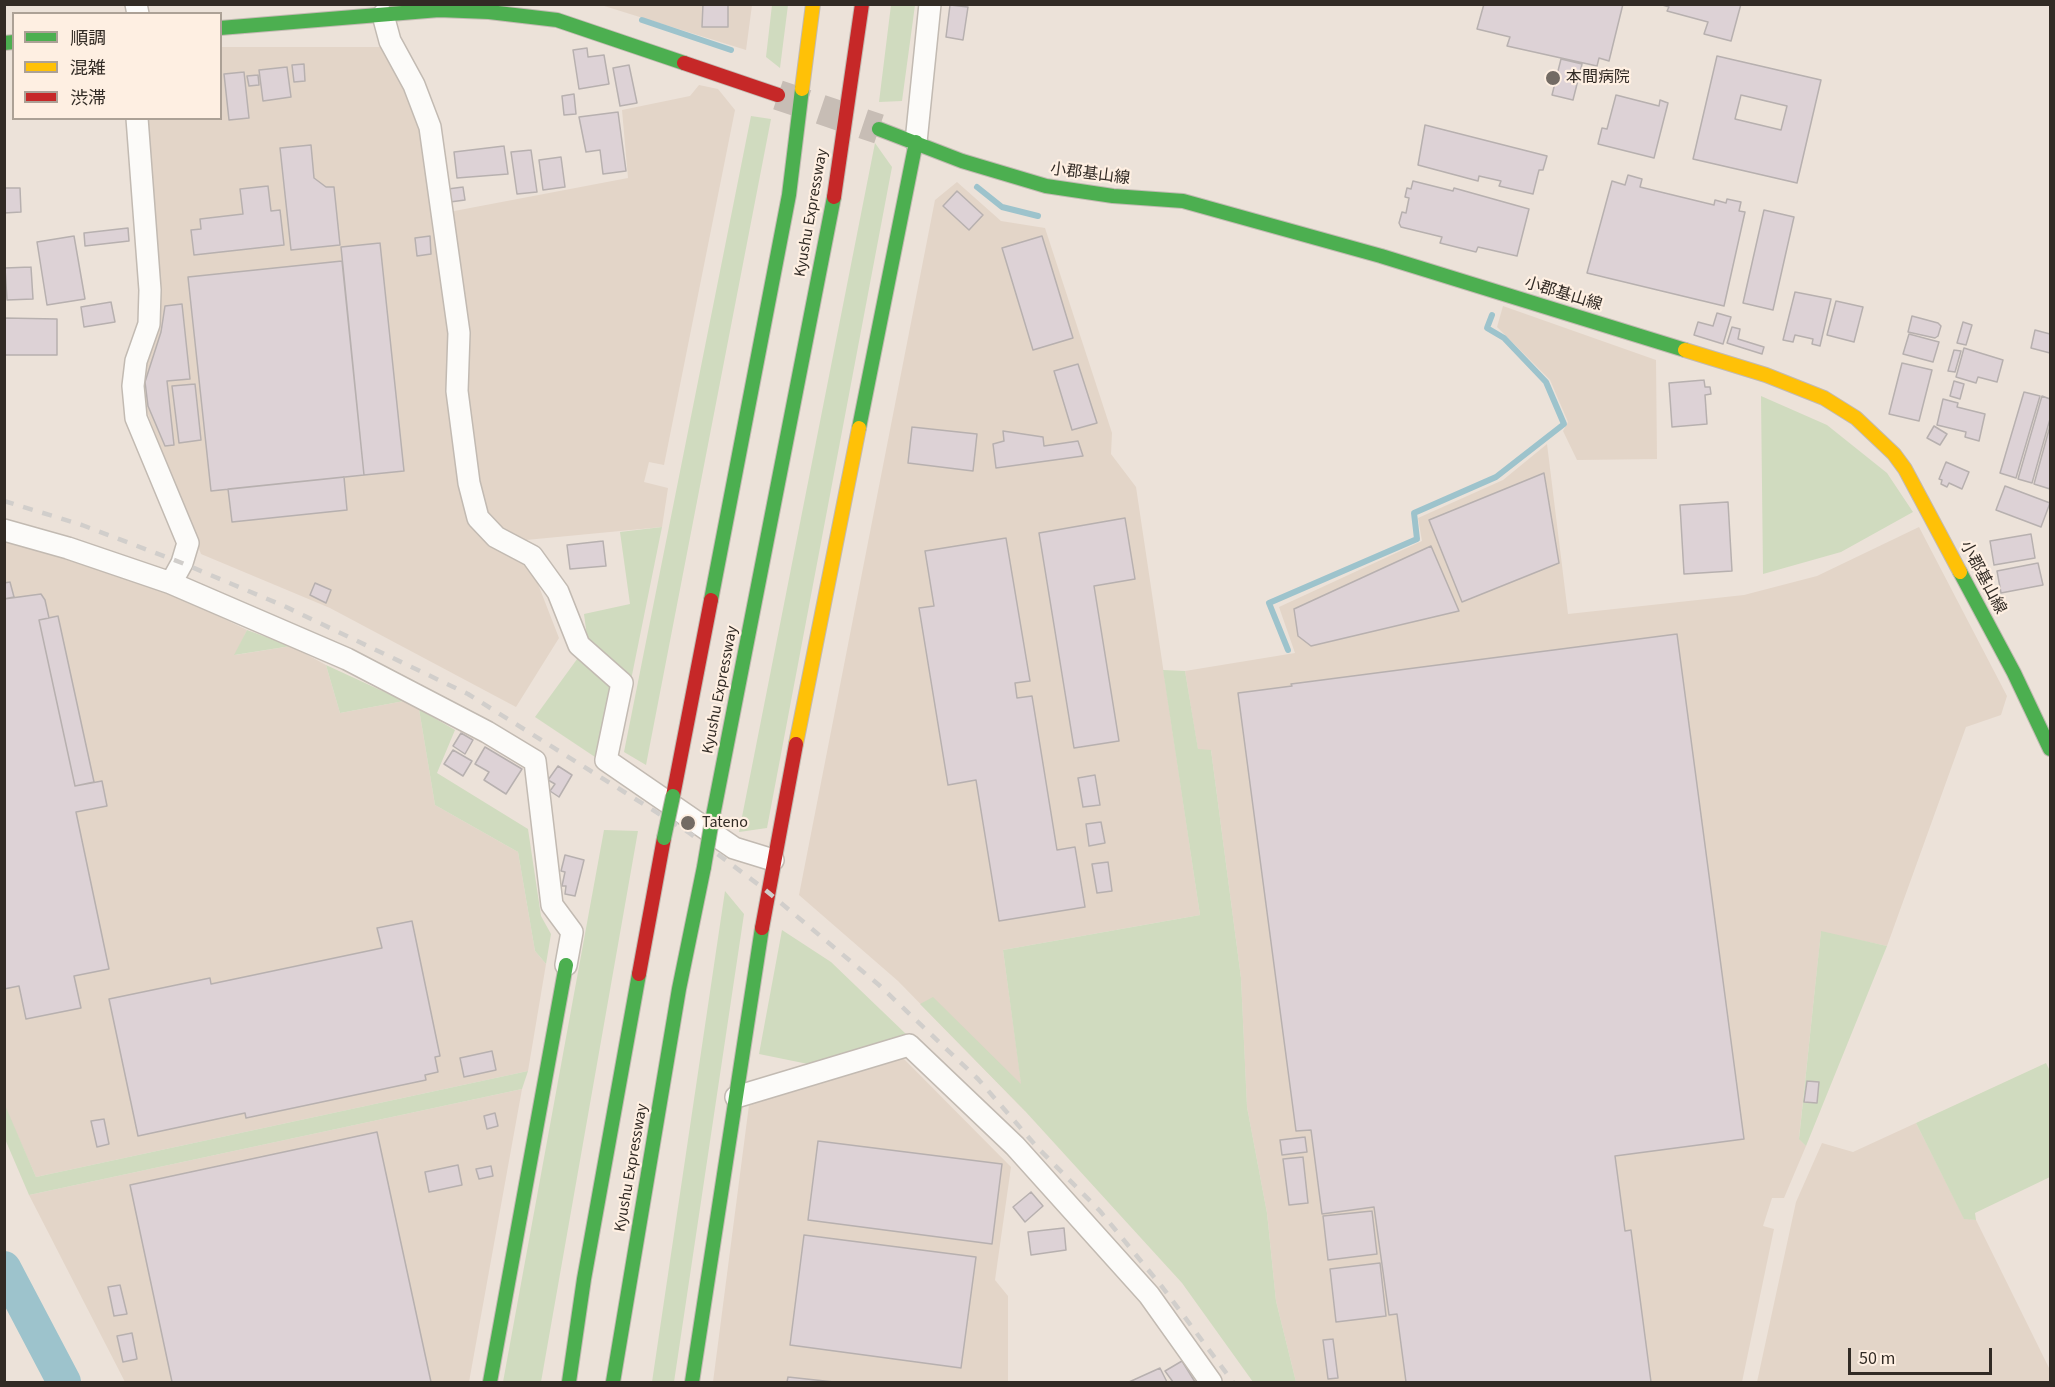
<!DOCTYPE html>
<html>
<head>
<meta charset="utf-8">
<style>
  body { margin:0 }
  #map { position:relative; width:2055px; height:1387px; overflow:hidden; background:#ece2d9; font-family:"Source Sans 3","Noto Sans JP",sans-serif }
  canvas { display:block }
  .frame { position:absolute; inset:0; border:6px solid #322b25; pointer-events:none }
  .legend { position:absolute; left:12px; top:12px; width:210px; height:108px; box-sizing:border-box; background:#feefe2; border:2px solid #aca196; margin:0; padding:8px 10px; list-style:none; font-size:18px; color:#322b25 }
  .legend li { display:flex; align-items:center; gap:12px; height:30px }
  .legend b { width:30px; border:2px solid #aca196 }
  .scale { position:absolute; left:1848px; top:1348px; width:144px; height:27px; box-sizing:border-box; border:3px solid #322b25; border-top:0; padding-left:8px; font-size:18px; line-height:21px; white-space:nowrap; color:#322b25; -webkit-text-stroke:4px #feefe2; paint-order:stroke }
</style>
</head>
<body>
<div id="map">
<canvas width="2055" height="1387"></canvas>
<div class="frame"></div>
<ul class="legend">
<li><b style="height:8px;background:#4caf50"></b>順調</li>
<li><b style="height:8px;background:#ffc107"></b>混雑</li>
<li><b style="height:8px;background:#c62828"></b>渋滞</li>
</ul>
<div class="scale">50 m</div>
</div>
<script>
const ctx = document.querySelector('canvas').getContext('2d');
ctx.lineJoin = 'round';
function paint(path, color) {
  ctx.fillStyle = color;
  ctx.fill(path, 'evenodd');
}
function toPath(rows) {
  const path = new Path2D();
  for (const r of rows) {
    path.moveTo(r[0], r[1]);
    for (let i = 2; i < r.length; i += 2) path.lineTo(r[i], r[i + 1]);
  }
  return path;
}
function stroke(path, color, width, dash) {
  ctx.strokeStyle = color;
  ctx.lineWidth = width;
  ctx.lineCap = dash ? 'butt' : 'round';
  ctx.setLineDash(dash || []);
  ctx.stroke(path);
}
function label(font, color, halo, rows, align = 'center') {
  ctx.font = font + ' "Source Sans 3","Noto Sans JP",sans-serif';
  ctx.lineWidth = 4.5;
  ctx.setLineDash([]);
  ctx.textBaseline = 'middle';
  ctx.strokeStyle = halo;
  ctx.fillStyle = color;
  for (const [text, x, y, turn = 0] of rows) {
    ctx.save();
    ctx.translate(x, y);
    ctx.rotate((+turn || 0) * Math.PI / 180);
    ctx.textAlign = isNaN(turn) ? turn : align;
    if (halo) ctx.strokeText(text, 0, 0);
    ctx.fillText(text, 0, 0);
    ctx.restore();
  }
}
paint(toPath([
  [601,5,752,5,746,50],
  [221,47,381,47,424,122,452,334,466,517,488,541,531,566,559,638,516,707,330,608,201,554,147,412,141,373,157,330,161,287,145,119,220,118],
  [699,85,718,89,735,110,664,465,649,462,644,482,668,488,662,527,526,540,501,527,485,510,478,483,449,212,628,178,622,110,690,96],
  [957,182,1001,221,1045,228,1112,433,1111,454,1136,487,1200,915,1003,950,1025,1111,898,981,799,895,935,200],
  [1503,306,1656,360,1657,459,1577,460,1563,431,1568,422,1550,380,1497,327],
  [1547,444,1568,614,1744,595,1817,576,1919,527,2007,696,2001,715,1966,727,1887,946,1821,932,1799,1138,1806,1146,1784,1198,1772,1198,1763,1226,1774,1229,1742,1382,1296,1382,1276,1301,1267,1213,1247,1107,1241,978,1211,750,1198,750,1185,671,1295,653,1279,607,1422,541,1418,518,1503,480],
  [4,537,173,594,247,630,235,655,291,646,326,665,340,713,404,701,419,709,435,805,518,852,535,951,546,964,528,1071,36,1177,4,1105],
  [903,1058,1011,1167,995,1280,1008,1296,1008,1382,713,1382,749,1105],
  [522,1089,469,1382,125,1382,29,1195],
  [1916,1123,1964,1218,1976,1220,2050,1370,2050,1382,1757,1382,1796,1202,1822,1143,1853,1152]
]), '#e3d5c8');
paint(toPath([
  [772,5,788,5,780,68,766,57],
  [891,5,915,5,902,101,879,102],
  [751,116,771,119,646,765,624,752],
  [875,143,892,167,767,828,739,832],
  [1761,396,1827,425,1887,473,1913,512,1841,552,1763,574],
  [662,527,631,680,598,759,535,717,588,644,584,614,630,604,620,532],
  [247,630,291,646,234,655],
  [326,665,404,701,340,713],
  [1163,670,1185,671,1198,749,1211,750,1241,978,1247,1107,1267,1213,1276,1301,1296,1382,1253,1382,1182,1283,1025,1111,920,1004,933,997,1021,1084,1003,950,1200,915],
  [419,709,455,730,437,773,528,829,541,916,551,934,546,964,535,951,518,852,435,805],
  [604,830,638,831,541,1382,503,1382],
  [725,891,744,914,674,1382,652,1382],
  [782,930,831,962,906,1034,808,1064,759,1054],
  [1821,931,1887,946,1806,1146,1799,1139],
  [2046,1063,2050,1071,2050,1177,1975,1213,1976,1220,1964,1219,1916,1123],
  [528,1071,522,1089,29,1195,5,1139,5,1105,36,1177]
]), '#d0dbbf');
stroke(toPath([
  [642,20,731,50],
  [977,187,1002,207,1038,216],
  [1288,650,1269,603,1417,539,1414,513,1496,477,1564,424,1546,382,1504,338,1487,328,1492,315]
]), '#9dc3cc', 6);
stroke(toPath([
  [4,1268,64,1382]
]), '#9dc3cc', 34);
const building = toPath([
  [703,4,728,4,728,27,702,27,703,4],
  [1484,4,1623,4,1609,61,1599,58,1597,66,1507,46,1510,37,1477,29,1484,4],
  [1659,4,1741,4,1731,41,1704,34,1708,22,1667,11,1669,7,1659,4],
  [950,5,968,7,963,40,946,37,950,5],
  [587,48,588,57,604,55,609,84,579,89,573,50,587,48],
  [1717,56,1821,80,1797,183,1693,159,1717,56],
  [1741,95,1787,106,1781,130,1735,119,1741,95],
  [1561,59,1582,64,1573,100,1552,95,1561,59],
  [304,64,305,81,294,82,292,65,304,64],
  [629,65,637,103,620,106,613,68,629,65],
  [287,67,291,97,263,101,259,70,287,67],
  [244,72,249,118,229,120,224,74,244,72],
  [258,75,259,85,249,86,247,76,258,75],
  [574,94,576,114,564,115,562,96,574,94],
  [1616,95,1659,106,1660,100,1668,103,1654,158,1598,144,1602,128,1607,129,1616,95],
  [618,112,626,171,603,174,600,150,586,152,579,117,618,112],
  [1425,125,1547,156,1543,170,1539,170,1533,194,1499,186,1501,181,1479,176,1478,181,1418,165,1425,125],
  [311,145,314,178,326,187,334,187,340,245,291,250,280,148,311,145],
  [504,146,508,174,457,178,454,152,504,146],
  [531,150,537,192,517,194,511,152,531,150],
  [561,157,565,187,543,190,539,160,561,157],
  [1628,175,1642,179,1640,187,1714,205,1715,200,1726,203,1727,199,1741,202,1739,211,1745,212,1724,306,1587,273,1612,181,1625,185,1628,175],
  [1413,181,1453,191,1454,188,1529,209,1517,256,1478,247,1476,252,1440,243,1442,237,1401,227,1399,223,1402,212,1406,213,1409,198,1405,197,1407,188,1411,189,1413,181],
  [268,186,271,211,280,210,284,245,194,255,191,230,201,229,200,219,243,214,240,189,268,186],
  [463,187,465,200,450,202,448,189,463,187],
  [4,188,20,188,21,212,4,213,4,188],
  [957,191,983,215,969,230,943,206,957,191],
  [1764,210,1794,217,1773,310,1743,303,1764,210],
  [128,228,129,241,85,246,84,233,128,228],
  [74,236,85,299,47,305,37,242,74,236],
  [430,236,431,254,417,256,415,238,430,236],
  [1042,236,1073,338,1033,350,1002,248,1042,236],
  [380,243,404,471,364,475,341,247,380,243],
  [342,261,364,475,211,491,188,277,342,261],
  [31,267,33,299,7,300,5,268,31,267],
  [1795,292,1831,299,1820,346,1812,344,1813,339,1795,335,1793,342,1783,340,1795,292],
  [1836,301,1863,307,1854,342,1827,335,1836,301],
  [111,302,115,322,84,327,81,307,111,302],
  [182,304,190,379,167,381,174,445,165,446,148,406,145,382,161,332,165,306,182,304],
  [1717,313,1731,317,1723,344,1694,335,1698,322,1713,326,1717,313],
  [1912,316,1938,323,1941,326,1938,336,1935,338,1908,332,1912,316],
  [4,318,57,319,57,355,4,355,4,318],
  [1963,322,1972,325,1966,345,1957,343,1963,322],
  [1732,327,1740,329,1738,339,1764,347,1762,354,1727,343,1732,327],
  [2035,330,2050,334,2050,353,2031,348,2035,330],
  [1909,334,1939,342,1933,362,1903,354,1909,334],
  [1964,348,2003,360,1997,382,1978,377,1976,383,1956,377,1964,348],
  [1954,350,1961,351,1955,372,1948,371,1954,350],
  [1902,363,1932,370,1919,421,1889,414,1902,363],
  [1078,364,1097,423,1072,430,1054,371,1078,364],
  [1704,380,1705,387,1710,387,1711,394,1705,395,1707,424,1672,427,1669,383,1704,380],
  [1954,381,1964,384,1960,399,1950,396,1954,381],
  [195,384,201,440,179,443,172,386,195,384],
  [2024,392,2040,396,2016,478,2000,473,2024,392],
  [2042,396,2050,399,2050,419,2032,483,2018,479,2042,396],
  [1943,399,1958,403,1957,407,1985,414,1979,441,1965,437,1966,432,1937,425,1943,399],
  [1934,426,1947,434,1940,445,1927,438,1934,426],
  [2050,426,2050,489,2034,484,2050,426],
  [912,427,977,434,973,471,908,463,912,427],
  [1003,431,1043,437,1044,446,1078,441,1083,456,996,468,993,444,1004,441,1003,431],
  [1946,462,1969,472,1962,489,1949,483,1947,487,1941,484,1942,480,1939,479,1946,462],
  [1544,473,1559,563,1462,602,1429,520,1544,473],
  [344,477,347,510,232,522,228,489,344,477],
  [2005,486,2050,503,2041,527,1996,510,2005,486],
  [1728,502,1732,571,1684,574,1680,505,1728,502],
  [1125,518,1135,579,1094,586,1119,741,1074,748,1039,533,1125,518],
  [2031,534,2035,558,1994,565,1990,541,2031,534],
  [1006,538,1030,681,1015,683,1017,698,1032,696,1057,850,1075,847,1085,907,999,921,976,780,948,785,919,608,934,606,925,551,1006,538],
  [603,541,606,566,570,569,567,545,603,541],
  [1431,546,1459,611,1311,646,1298,636,1294,609,1431,546],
  [2038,563,2043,585,2001,593,1997,571,2038,563],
  [10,582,14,597,4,599,4,583,10,582],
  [315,583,331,590,326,603,310,595,315,583],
  [41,594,45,600,49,618,39,620,75,786,102,781,107,806,76,812,109,969,74,976,81,1008,26,1019,19,986,4,989,4,599,41,594],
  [58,616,94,782,75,786,39,620,58,616],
  [1677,634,1744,1139,1615,1156,1625,1231,1631,1230,1651,1382,1406,1382,1397,1314,1389,1315,1374,1207,1322,1214,1311,1130,1296,1131,1238,693,1292,686,1291,684,1677,634],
  [461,733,473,740,465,754,453,746,461,733],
  [485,747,522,769,506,794,484,780,489,772,475,764,485,747],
  [453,750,472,761,463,776,444,764,453,750],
  [558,766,572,775,559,797,550,791,555,784,548,780,558,766],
  [1095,775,1100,805,1083,807,1078,778,1095,775],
  [1101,822,1105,843,1089,846,1086,824,1101,822],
  [565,855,584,860,575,896,565,894,566,886,562,886,565,872,561,871,565,855],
  [1108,862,1112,891,1097,893,1092,864,1108,862],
  [412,921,440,1056,435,1057,438,1072,425,1075,426,1080,246,1118,245,1113,138,1136,109,999,210,978,211,984,382,948,377,928,412,921],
  [492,1051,496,1070,464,1077,460,1058,492,1051],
  [1807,1081,1819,1082,1817,1103,1804,1102,1807,1081],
  [495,1113,498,1126,487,1129,484,1116,495,1113],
  [104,1119,109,1144,97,1147,91,1121,104,1119],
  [377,1132,431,1382,172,1382,130,1185,377,1132],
  [1305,1137,1307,1152,1282,1155,1280,1140,1305,1137],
  [818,1141,1002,1164,992,1244,808,1220,818,1141],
  [1303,1157,1308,1203,1289,1205,1283,1159,1303,1157],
  [458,1165,462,1185,429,1192,425,1172,458,1165],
  [491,1166,493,1176,479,1179,476,1169,491,1166],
  [1031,1192,1043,1206,1025,1222,1013,1207,1031,1192],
  [1372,1211,1377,1254,1328,1260,1323,1216,1372,1211],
  [1064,1228,1066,1250,1031,1255,1028,1232,1064,1228],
  [804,1235,976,1257,961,1368,790,1345,804,1235],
  [1380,1263,1386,1316,1336,1322,1330,1269,1380,1263],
  [120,1285,127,1314,114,1316,108,1287,120,1285],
  [132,1333,137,1359,123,1362,117,1336,132,1333],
  [1333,1339,1338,1378,1328,1379,1323,1340,1333,1339],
  [1182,1361,1195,1382,1173,1382,1165,1371,1182,1361],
  [1160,1368,1167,1382,1129,1382,1160,1368],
  [788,1377,834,1382,787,1382,788,1377]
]);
paint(building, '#ddd2d6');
stroke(building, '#b7b0af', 1.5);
stroke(toPath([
  [778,95,879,129]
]), '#c7bdb5', 30, [30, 15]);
const street = toPath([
  [136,4,138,14],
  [383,15,390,41,414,85,430,127,459,333,457,391,469,483,478,518,496,537,532,556,558,592,579,645,622,683,606,760,734,848,773,860],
  [137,118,150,290,149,324,136,361,133,386,136,418,188,543,182,563,171,583],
  [916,142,930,4],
  [4,530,68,548,171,583,347,659,487,732,535,761,552,905,572,932,566,965],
  [736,1097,909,1045,1015,1146,1149,1295,1211,1382]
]);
const fast = toPath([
  [220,28,439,10,489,12,557,20,684,63],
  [4,43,14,42],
  [879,129,962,161,1046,186,1113,196,1183,201,1381,256,1685,350],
  [859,428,916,142],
  [1960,572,2014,673,2050,749],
  [711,600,789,195,802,89],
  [711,826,834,197],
  [490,1382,566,965],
  [569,1382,584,1279,639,974],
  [613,1382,679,989,704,867],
  [692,1382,762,928]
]);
const slow = toPath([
  [802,89,813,4],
  [1685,350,1766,375,1824,398,1856,418,1894,454,1905,469,1960,572],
  [796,744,859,428]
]);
const jam = toPath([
  [684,63,778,95],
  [834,197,862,4],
  [673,796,711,600],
  [762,928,796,744],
  [639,974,664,838]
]);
stroke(street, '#c2bab2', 24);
stroke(fast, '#c2bab2', 16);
stroke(slow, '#c2bab2', 16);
stroke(jam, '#c2bab2', 16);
stroke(street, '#fcfbf9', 21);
stroke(fast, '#4caf50', 14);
stroke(slow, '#ffc107', 14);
stroke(jam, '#c62828', 14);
stroke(toPath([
  [4,501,82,525,182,563,284,606,468,694,688,832,763,888,879,985,978,1079,1037,1147,1100,1211,1163,1288,1233,1382]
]), '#d1cecb', 4.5, [10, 10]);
const fastBridge = toPath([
  [664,838,673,796],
  [704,867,711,826]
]);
stroke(fastBridge, '#c2bab2', 16, []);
stroke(fastBridge, '#4caf50', 14);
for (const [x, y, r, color] of [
  [1553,78,8,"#736b64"],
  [688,823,8,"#736b64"]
]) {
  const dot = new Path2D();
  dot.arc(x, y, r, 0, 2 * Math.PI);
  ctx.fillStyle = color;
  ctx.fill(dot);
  stroke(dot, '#feefe2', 2);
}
label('16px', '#322b25', '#feefe2', [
  ["本間病院",1566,78],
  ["Tateno",702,823]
], 'left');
label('16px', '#322b25', '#feefe2', [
  ["小郡基山線",1090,175,7],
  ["Kyushu Expressway",812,213,-80],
  ["小郡基山線",1563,295,17],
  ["小郡基山線",1982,578,62],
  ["Kyushu Expressway",721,690,-79],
  ["Kyushu Expressway",632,1168,-80]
]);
</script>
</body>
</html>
